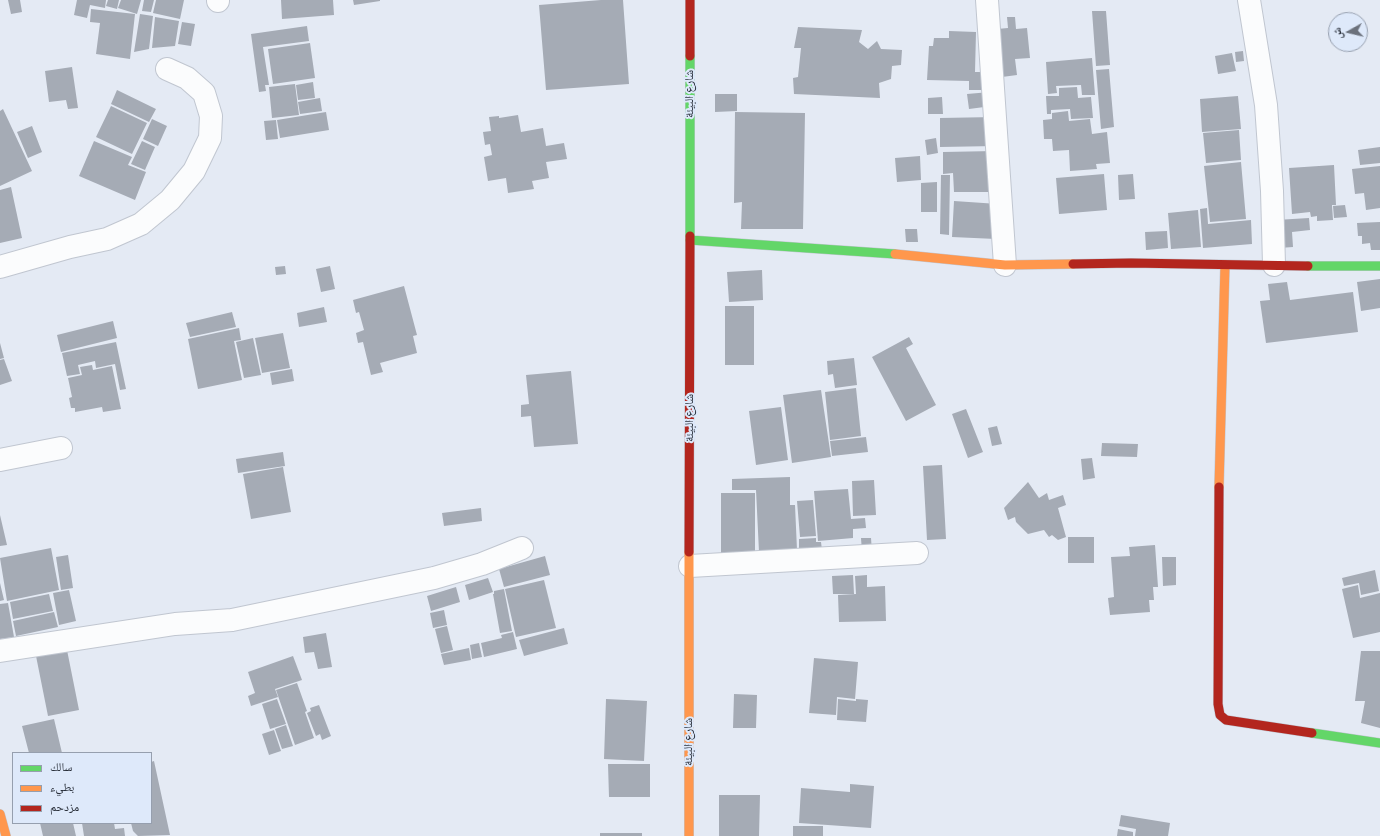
<!DOCTYPE html>
<html>
<head>
<meta charset="utf-8">
<style>
  body { margin:0 }
  #map { position:relative; width:1380px; height:836px; overflow:hidden; background:#e4eaf4; font-family:"DM Sans","Noto Naskh Arabic",sans-serif }
  canvas { display:block }
  .legend { position:absolute; left:12px; top:752px; width:140px; height:72px; box-sizing:border-box; background:#dee9fa; border:1px solid #969fae; margin:0; padding:5px 7px; list-style:none; font-size:12px; color:#2a303b }
  .legend li { display:flex; align-items:center; gap:8px; height:20px }
  .legend b { width:20px; border:1px solid #969fae }
  .north { position:absolute; left:1328px; top:12px; width:40px; height:40px; box-sizing:border-box; background:#dee9fa; border:1px solid #969fae; border-radius:50%; rotate:262deg; font-size:11px; font-weight:700; line-height:16px; text-align:center; color:#2a303b }
  .north::after { content:''; display:block; margin:auto; width:14px; height:18px; background:#6b717c; clip-path:polygon(50% 0,100% 100%,50% 72%,0 100%) }
</style>
</head>
<body>
<div id="map">
<canvas width="1380" height="836"></canvas>
<ul class="legend">
<li><b style="height:5px;background:#63d668"></b>سالك</li>
<li><b style="height:5px;background:#ff974d"></b>بطيء</li>
<li><b style="height:5px;background:#b3261e"></b>مزدحم</li>
</ul>
<div class="north">ش</div>
</div>
<script>
const ctx = document.querySelector('canvas').getContext('2d');
ctx.lineJoin = 'round';
function paint(path, color) {
  ctx.fillStyle = color;
  ctx.fill(path, 'evenodd');
}
function toPath(rows) {
  const path = new Path2D();
  for (const r of rows) {
    path.moveTo(r[0], r[1]);
    for (let i = 2; i < r.length; i += 2) path.lineTo(r[i], r[i + 1]);
  }
  return path;
}
function stroke(path, color, width, dash) {
  ctx.strokeStyle = color;
  ctx.lineWidth = width;
  ctx.lineCap = dash ? 'butt' : 'round';
  ctx.setLineDash(dash || []);
  ctx.stroke(path);
}
function label(font, color, halo, rows, align = 'center') {
  ctx.font = font + ' "DM Sans","Noto Naskh Arabic",sans-serif';
  ctx.lineWidth = 4;
  ctx.setLineDash([]);
  ctx.textBaseline = 'middle';
  ctx.strokeStyle = halo;
  ctx.fillStyle = color;
  for (const [text, x, y, turn = 0] of rows) {
    ctx.save();
    ctx.translate(x, y);
    ctx.rotate((+turn || 0) * Math.PI / 180);
    ctx.textAlign = isNaN(turn) ? turn : align;
    if (halo) ctx.strokeText(text, 0, 0);
    ctx.fillText(text, 0, 0);
    ctx.restore();
  }
}
paint(toPath([
  [8,0,20,0,22,12,11,14],
  [77,0,106,0,105,8,90,5,87,18,74,15],
  [108,0,119,0,117,9,106,6],
  [121,0,141,0,137,14,118,8],
  [144,0,154,0,151,12,142,11],
  [156,0,184,0,180,19,153,13],
  [281,0,333,0,334,15,282,19],
  [353,0,380,0,380,1,354,5],
  [601,0,623,0,629,84,546,90,539,5],
  [91,9,135,14,130,59,96,54,100,23,90,22],
  [1092,11,1106,11,1110,65,1096,66],
  [140,14,153,16,149,49,134,52],
  [155,17,179,21,175,46,152,48],
  [1007,17,1015,17,1016,29,1027,28,1030,58,1015,59,1017,75,1002,77,997,29,1008,28],
  [182,22,195,24,191,46,178,44],
  [307,26,309,41,263,47,269,85,265,85,266,91,259,92,251,34],
  [798,27,862,30,859,42,868,49,877,41,881,49,902,50,901,65,892,66,891,79,879,83,880,98,794,94,793,78,798,77,801,48,794,48],
  [949,31,976,32,975,72,987,72,986,90,969,90,969,81,927,80,929,46,933,46,934,38,949,38],
  [310,43,315,78,273,84,268,49],
  [1243,51,1244,61,1236,62,1235,52],
  [1232,53,1236,71,1218,74,1215,56],
  [1092,58,1095,95,1082,95,1081,85,1056,86,1057,93,1048,94,1046,62],
  [72,67,78,108,68,109,66,100,49,102,45,71],
  [1109,69,1114,127,1101,129,1096,70],
  [313,82,315,98,298,100,296,85],
  [295,84,299,115,272,118,269,87],
  [1077,87,1078,98,1091,97,1093,118,1071,119,1070,109,1051,110,1051,114,1047,114,1046,96,1059,96,1059,88],
  [117,90,156,109,149,122,111,104],
  [990,92,992,106,969,109,967,94],
  [715,94,737,94,737,111,715,112],
  [1238,96,1241,129,1202,132,1200,99],
  [942,97,943,114,928,114,928,98],
  [320,98,322,111,300,114,298,102],
  [111,106,147,123,132,154,96,137],
  [3,109,32,171,0,186,0,111],
  [1068,111,1069,121,1090,119,1092,134,1107,132,1110,163,1096,164,1097,169,1070,171,1069,150,1053,151,1052,139,1044,139,1043,120,1052,119,1052,113],
  [326,112,329,130,280,138,277,120],
  [735,112,805,113,803,229,741,229,742,202,734,203],
  [518,115,521,132,543,128,546,146,564,143,567,159,546,162,549,178,532,181,534,189,508,193,506,178,488,181,484,157,492,155,490,144,485,145,483,132,491,131,489,117,499,116,499,118],
  [995,117,996,146,940,147,940,118],
  [152,119,167,126,158,146,143,139],
  [276,120,278,139,266,140,264,121],
  [32,126,42,152,28,158,17,132],
  [1239,130,1241,160,1206,163,1203,133],
  [936,138,938,153,927,155,925,140],
  [94,141,132,157,128,165,146,172,135,200,79,176],
  [142,141,155,147,145,170,131,164],
  [1380,147,1380,163,1360,165,1358,150],
  [995,151,995,192,954,192,953,173,943,174,943,152],
  [920,156,921,180,897,182,895,158],
  [1241,162,1246,219,1210,222,1204,166],
  [1334,165,1336,205,1332,205,1333,220,1317,221,1317,216,1311,217,1310,212,1292,214,1289,168],
  [1380,166,1380,208,1366,210,1364,193,1355,194,1352,169],
  [1104,174,1107,210,1059,214,1056,178],
  [1133,174,1135,199,1119,200,1118,175],
  [941,175,950,175,949,235,940,234],
  [937,182,937,212,921,212,921,183],
  [11,187,22,238,0,243,0,190],
  [954,201,998,204,996,239,952,237],
  [1345,205,1347,217,1334,218,1333,206],
  [1207,208,1208,224,1251,220,1252,244,1203,248,1200,209],
  [1198,210,1201,247,1171,249,1168,213],
  [1309,218,1310,230,1292,232,1293,247,1279,248,1276,220],
  [1380,222,1380,250,1371,250,1370,243,1362,244,1362,236,1358,236,1357,223],
  [905,229,917,229,918,242,906,242],
  [1167,231,1168,248,1146,250,1145,232],
  [285,266,286,274,276,275,275,267],
  [330,266,335,289,321,292,316,269],
  [762,270,763,300,729,302,727,272],
  [1380,279,1380,308,1361,311,1357,282],
  [1287,282,1290,300,1353,292,1358,332,1266,343,1260,301,1270,300,1268,284],
  [404,286,417,335,413,336,417,353,380,363,383,372,371,375,363,342,358,343,356,333,364,330,359,312,356,313,353,300],
  [725,306,754,306,754,365,725,365],
  [324,307,327,322,299,327,297,313],
  [232,312,236,327,190,337,186,323],
  [113,321,117,338,61,352,57,335],
  [239,328,241,340,234,341,242,380,198,389,188,339],
  [283,333,290,368,262,373,255,338],
  [909,337,913,344,906,348,936,405,906,421,872,357],
  [253,338,261,375,244,378,236,342],
  [116,342,126,389,120,390,115,364,96,368,95,361,78,365,80,374,67,376,62,353],
  [0,343,4,358,0,359],
  [854,358,857,385,835,388,833,374,828,375,827,361],
  [4,359,12,381,0,385,0,360],
  [92,365,93,370,112,366,121,409,103,412,102,407,75,412,75,408,71,408,69,398,72,397,68,378,82,375,80,367],
  [292,369,294,381,272,385,270,373],
  [571,371,578,444,534,447,531,416,521,417,521,405,529,404,526,375],
  [856,388,861,436,830,440,825,392],
  [821,390,831,457,792,463,783,395],
  [781,407,788,460,756,465,749,411],
  [966,409,983,452,968,458,952,414],
  [997,426,1002,444,992,446,988,428],
  [866,437,868,452,832,456,830,441],
  [1102,443,1138,444,1137,457,1101,456],
  [283,452,285,466,238,473,236,459],
  [1092,458,1095,478,1083,480,1081,459],
  [942,465,946,539,927,540,923,466],
  [283,467,291,512,251,519,243,474],
  [790,477,790,505,795,505,797,550,759,552,756,490,732,490,732,479],
  [874,480,876,515,853,516,852,481],
  [1028,482,1039,498,1047,493,1049,500,1063,495,1066,505,1058,508,1066,537,1058,540,1052,535,1049,537,1044,530,1028,534,1016,522,1015,517,1008,520,1004,508],
  [848,489,851,519,865,518,866,528,853,529,853,538,818,541,814,491],
  [721,493,755,493,755,553,721,553],
  [813,500,816,536,800,537,797,501],
  [481,508,482,521,444,526,442,513],
  [0,515,7,545,0,546],
  [1068,537,1094,537,1094,563,1068,563],
  [816,538,816,542,821,542,822,550,799,552,799,539],
  [861,538,871,538,872,552,862,552],
  [1155,545,1158,587,1153,587,1154,600,1149,600,1150,612,1110,615,1108,598,1114,597,1111,557,1130,556,1129,547],
  [51,548,59,590,7,601,0,558],
  [68,555,73,588,61,590,56,557],
  [545,556,550,575,504,587,499,569],
  [1162,557,1176,557,1176,585,1163,586],
  [1375,570,1379,591,1361,595,1359,583,1344,586,1342,578],
  [853,575,854,594,833,594,832,576],
  [867,575,867,587,885,586,886,621,839,622,838,595,856,594,855,576],
  [488,578,493,592,469,600,465,585],
  [544,580,556,628,516,637,505,589],
  [0,583,4,600,0,601],
  [1358,585,1360,598,1380,593,1380,632,1353,638,1342,589],
  [456,587,460,602,431,611,427,596],
  [504,589,512,631,500,633,493,594,494,594,494,591],
  [69,590,76,621,59,625,53,593],
  [49,594,53,611,13,619,10,602],
  [8,603,14,637,0,639,0,604],
  [444,610,447,625,433,628,430,613],
  [54,612,58,627,16,636,13,621],
  [447,626,453,650,441,653,435,629],
  [564,628,568,644,524,656,519,640],
  [513,632,517,649,484,657,481,643,502,638,501,635],
  [326,633,332,667,318,669,314,652,305,653,303,637],
  [479,643,482,657,472,659,470,645],
  [469,648,471,660,444,665,441,654],
  [67,650,79,710,48,716,36,656],
  [1361,651,1380,651,1380,728,1361,723,1365,701,1355,701],
  [293,656,302,680,275,689,278,697,251,706,248,696,255,693,248,672],
  [814,658,858,662,855,699,837,697,836,715,809,713],
  [297,683,307,711,305,712,314,738,295,745,276,690],
  [734,694,757,695,756,728,733,728],
  [277,699,286,724,270,729,262,704],
  [606,699,647,701,644,761,604,759],
  [838,699,856,701,856,699,868,700,866,722,837,720],
  [319,705,331,736,322,740,320,734,316,736,307,713,311,711,310,708],
  [54,719,62,753,29,753,22,726],
  [286,725,293,746,282,749,275,729],
  [274,730,281,751,269,755,262,734],
  [154,761,170,835,138,836,133,831,131,823,151,823,151,762],
  [608,764,650,764,650,797,609,797],
  [850,784,874,786,871,828,799,823,801,788,850,792],
  [719,795,760,795,759,836,719,836],
  [1121,815,1170,823,1168,836,1135,836,1136,829,1119,826],
  [40,823,73,823,76,836,43,836],
  [82,823,114,823,115,829,124,828,125,836,84,836],
  [793,826,823,826,823,836,793,836],
  [1118,829,1133,832,1133,836,1117,836],
  [600,833,642,833,642,836,600,836]
]), '#a5abb5');
const street = toPath([
  [218,0,218,1],
  [987,0,1005,265],
  [1249,0,1266,105,1272,191,1274,265],
  [0,267,70,247,107,239,141,224,170,200,194,171,210,138,211,116,204,93,187,78,167,69],
  [0,460,61,448],
  [690,566,917,553],
  [0,651,175,624,232,620,434,578,482,564,522,548]
]);
const fast = toPath([
  [690,236,690,56],
  [690,240,895,254],
  [1308,266,1380,266],
  [1312,733,1380,743]
]);
const slow = toPath([
  [895,254,1005,265,1073,264],
  [1219,487,1225,265],
  [0,814,6,836],
  [689,836,689,552]
]);
const jam = toPath([
  [690,56,690,0],
  [1073,264,1131,263,1308,266],
  [1219,487,1218,704,1220,715,1226,720,1312,733],
  [689,552,690,236]
]);
stroke(street, '#c0c6d0', 24);
stroke(fast, '#c0c6d0', 10);
stroke(slow, '#c0c6d0', 10);
stroke(jam, '#c0c6d0', 10);
stroke(street, '#fbfcfd', 22);
stroke(fast, '#63d668', 9);
stroke(slow, '#ff974d', 9);
stroke(jam, '#b3261e', 9);
label('12px', '#2a303b', '#dee9fa', [
  ["شارع البيئة",690,94,-90],
  ["شارع البيئة",690,418,-90],
  ["شارع البيئة",689,742,-90]
]);
</script>
</body>
</html>
